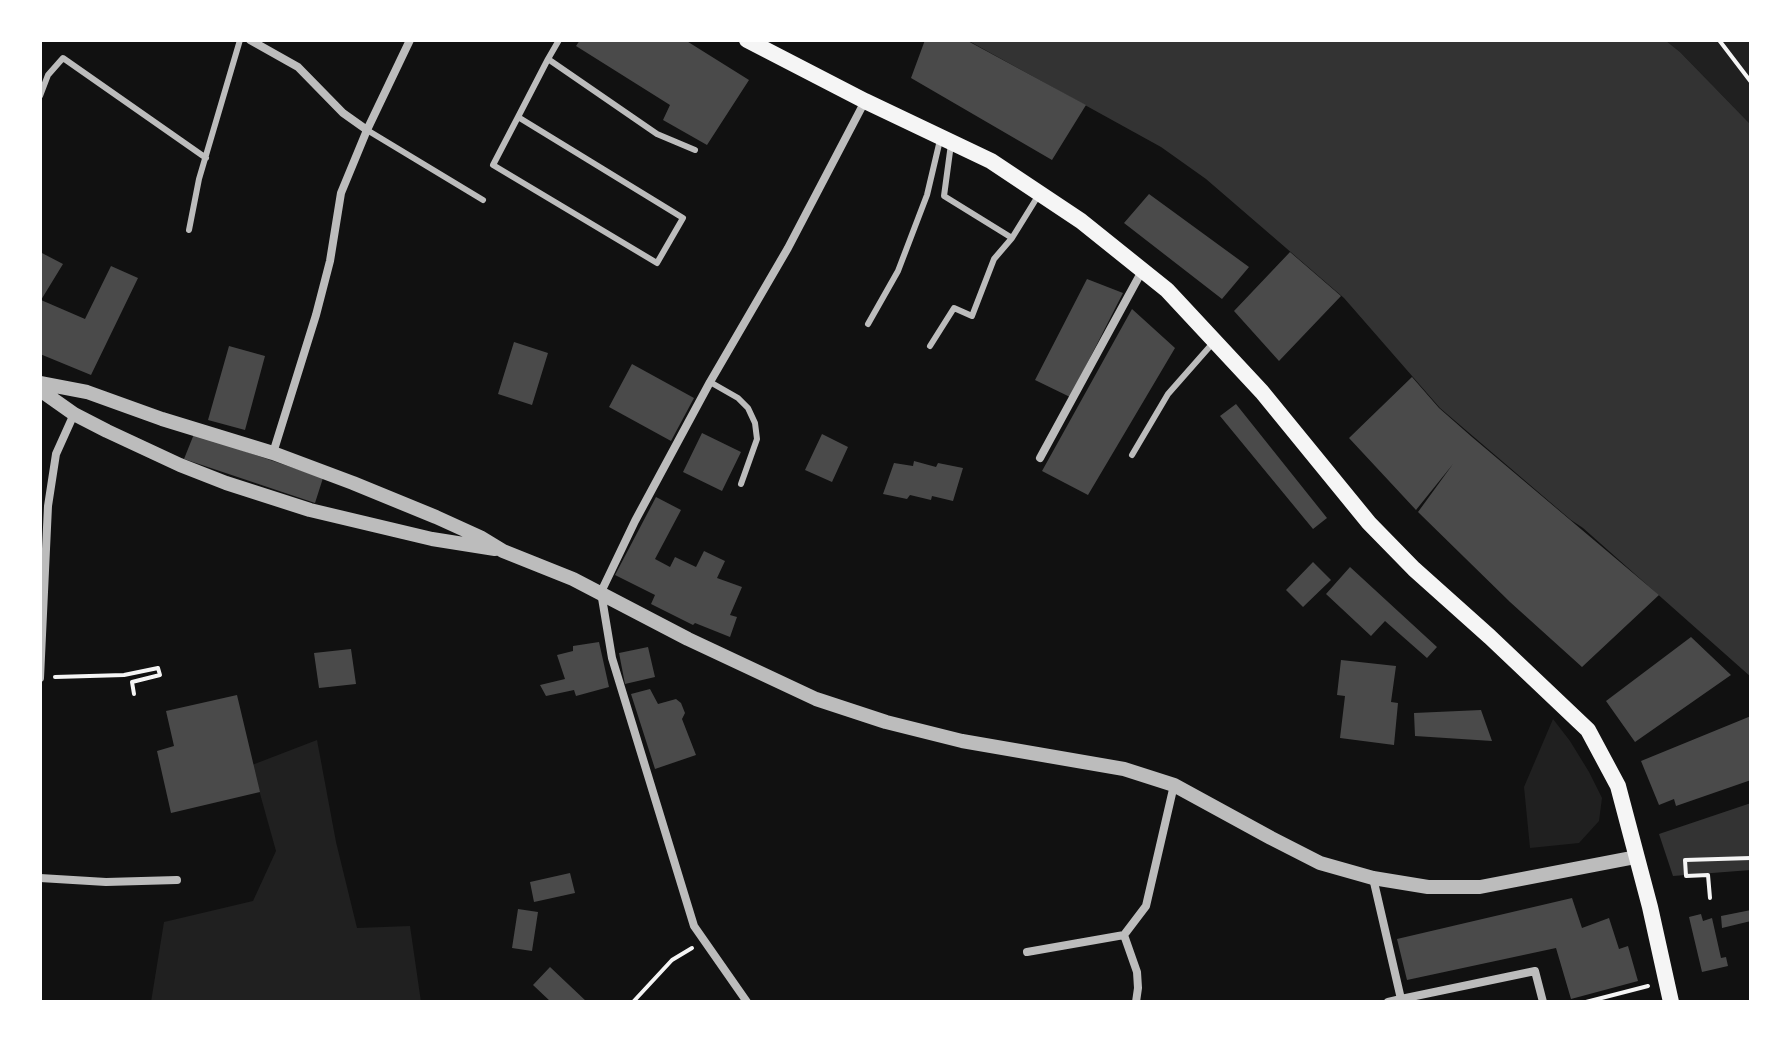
<!DOCTYPE html>
<html>
<head>
<meta charset="utf-8">
<style>
  body { margin:0 }
  #map { position:relative; width:1791px; height:1042px; overflow:hidden; background:#111; font-family:"Work Sans",sans-serif }
  canvas { display:block }
  .frame { position:absolute; inset:0; border:42px solid #fff; pointer-events:none }
</style>
</head>
<body>
<div id="map">
<canvas width="1791" height="1042"></canvas>
<div class="frame"></div>
</div>
<script>
const ctx = document.querySelector('canvas').getContext('2d');
ctx.lineJoin = 'round';
function paint(path, color) {
  ctx.fillStyle = color;
  ctx.fill(path, 'evenodd');
}
function toPath(rows) {
  const path = new Path2D();
  for (const r of rows) {
    path.moveTo(r[0], r[1]);
    for (let i = 2; i < r.length; i += 2) path.lineTo(r[i], r[i + 1]);
  }
  return path;
}
function stroke(path, color, width, dash) {
  ctx.strokeStyle = color;
  ctx.lineWidth = width;
  ctx.lineCap = dash ? 'butt' : 'round';
  ctx.setLineDash(dash || []);
  ctx.stroke(path);
}
paint(toPath([
  [1665,40,1751,40,1751,125,1680,52],
  [1553,719,1570,741,1589,772,1602,798,1599,821,1579,843,1530,848,1524,787],
  [317,740,336,842,357,928,410,926,421,1002,151,1002,164,922,253,901,276,851,252,765]
]), '#202020');
paint(toPath([
  [967,40,1665,40,1680,52,1751,125,1751,677,1583,528,1571,520,1440,408,1344,298,1206,179,1161,147],
  [1751,803,1751,870,1673,876,1659,834]
]), '#333');
paint(toPath([
  [580,40,685,40,749,80,707,145,663,120,670,105,576,46],
  [925,40,966,40,1086,105,1052,160,911,78],
  [1149,194,1249,267,1222,299,1124,223],
  [40,252,63,264,41,300,85,319,111,266,138,278,91,375,40,354],
  [1290,252,1341,296,1279,361,1234,311],
  [1087,279,1123,293,1070,397,1035,380],
  [1132,309,1175,348,1088,495,1042,471],
  [514,342,548,353,532,405,498,394],
  [229,346,265,356,245,430,208,420],
  [632,364,694,398,671,441,609,407],
  [1412,377,1439,408,1472,437,1659,595,1582,667,1510,602,1418,512,1453,464,1416,510,1349,438],
  [1236,404,1327,518,1313,529,1220,416],
  [702,433,741,452,722,491,683,472],
  [194,434,323,478,315,503,184,459],
  [822,434,848,447,832,482,805,470],
  [914,461,936,467,938,463,963,468,953,501,932,496,931,500,910,495,907,499,883,494,894,463,913,466],
  [656,497,681,510,655,559,670,567,675,557,696,567,704,551,725,561,717,578,742,587,730,615,737,617,730,637,695,623,693,625,651,604,655,595,615,575],
  [1313,562,1331,580,1303,607,1286,590],
  [1350,567,1437,647,1427,658,1385,621,1371,636,1326,594],
  [1691,637,1731,675,1635,742,1606,701],
  [599,642,609,687,576,696,574,690,546,696,540,685,565,679,557,655,573,651,573,646],
  [648,647,655,677,625,684,619,653],
  [351,649,356,684,319,688,314,653],
  [1341,660,1396,666,1391,702,1398,703,1394,745,1340,738,1345,696,1337,695],
  [650,689,658,704,676,699,681,703,685,713,682,719,696,755,655,769,631,694],
  [237,695,260,792,171,813,157,751,174,746,166,711],
  [1481,710,1492,741,1415,736,1414,713],
  [1751,716,1751,780,1676,806,1674,799,1659,805,1641,761],
  [570,873,575,893,534,902,530,882],
  [1572,898,1582,928,1609,918,1619,949,1628,946,1638,981,1571,999,1556,948,1407,980,1397,939],
  [518,909,538,912,532,951,512,948],
  [1751,910,1751,921,1722,928,1721,916],
  [1701,914,1703,921,1712,918,1721,958,1726,957,1728,966,1702,972,1689,917],
  [550,967,587,1002,551,1002,533,985]
]), '#4a4a4a');
stroke(toPath([
  [1719,40,1751,82],
  [55,677,124,675,158,668,160,675,132,682,134,694],
  [1710,898,1708,875,1686,876,1685,860,1751,858],
  [633,1002,672,960,692,948],
  [1586,1002,1648,986]
]), '#f5f5f5', 4);
stroke(toPath([
  [548,59,657,134,695,150],
  [40,96,48,75,63,58,206,158],
  [518,117,683,218,657,263,493,165,518,117,548,59,559,40],
  [367,130,483,200],
  [951,144,944,196,1012,238],
  [189,230,199,179,240,40],
  [868,324,898,271,927,195,940,140],
  [930,346,954,308,972,316,994,259,1012,238,1038,196],
  [710,382,738,398,748,408,755,423,757,439,741,484],
  [1132,455,1168,394,1212,344]
]), '#bcbcbc', 6);
stroke(toPath([
  [250,40,298,67,343,113,367,130],
  [273,453,316,315,330,261,341,193,367,130,410,40],
  [1040,458,1142,271],
  [40,678,48,506,56,454,74,414],
  [40,878,106,882,177,880],
  [1373,878,1401,999,1535,971,1543,1002],
  [1124,935,1146,906,1174,785],
  [1124,935,1137,972,1138,988,1136,1002],
  [1027,952,1124,935],
  [747,1002,694,926,612,658,601,592,635,521,710,382,788,248,865,101],
  [1388,1002,1401,999]
]), '#bcbcbc', 8);
stroke(toPath([
  [40,383,87,392,162,419,273,453,353,483,436,517,480,537,503,551,573,579,688,639,816,699,886,722,962,741,1124,769,1174,785,1271,838,1320,863,1373,878,1428,887,1480,887,1636,857],
  [40,390,74,414,107,431,180,465,226,483,310,510,432,539,495,549]
]), '#bcbcbc', 14);
stroke(toPath([
  [747,40,865,101,991,161,1081,221,1167,290,1262,392,1369,523,1414,569,1490,637,1588,730,1618,786,1650,907,1671,1002]
]), '#f5f5f5', 16);
</script>
</body>
</html>
